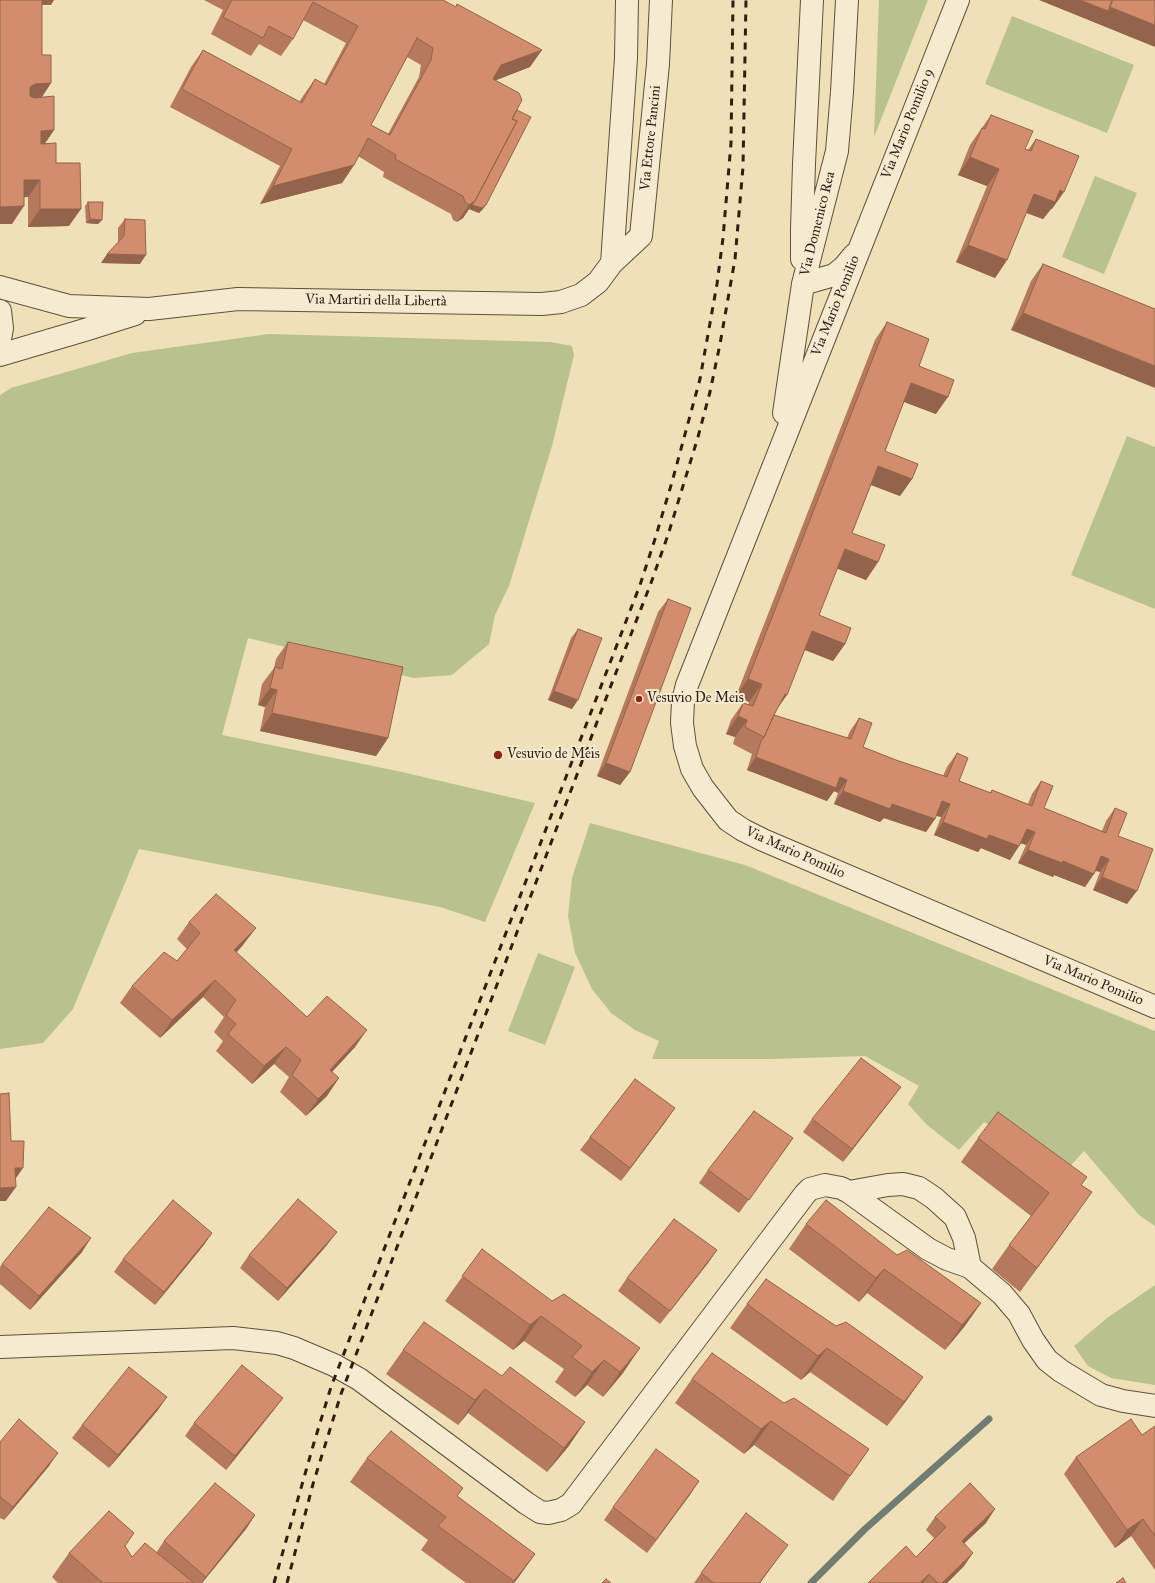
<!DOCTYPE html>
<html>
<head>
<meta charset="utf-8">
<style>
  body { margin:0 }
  canvas { display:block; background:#efe0b8 }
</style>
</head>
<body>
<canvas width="1155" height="1583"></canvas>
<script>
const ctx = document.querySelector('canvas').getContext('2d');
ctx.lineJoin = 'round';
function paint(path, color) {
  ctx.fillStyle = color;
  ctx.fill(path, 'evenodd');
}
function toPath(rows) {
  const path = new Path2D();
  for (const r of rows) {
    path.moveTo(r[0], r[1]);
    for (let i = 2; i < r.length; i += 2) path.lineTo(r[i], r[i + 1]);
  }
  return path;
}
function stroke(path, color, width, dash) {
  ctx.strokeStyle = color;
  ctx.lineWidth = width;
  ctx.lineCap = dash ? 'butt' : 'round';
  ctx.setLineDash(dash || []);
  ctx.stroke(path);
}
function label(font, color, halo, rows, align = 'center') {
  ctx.font = font + ' "IM FELL Great Primer",serif';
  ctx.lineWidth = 4;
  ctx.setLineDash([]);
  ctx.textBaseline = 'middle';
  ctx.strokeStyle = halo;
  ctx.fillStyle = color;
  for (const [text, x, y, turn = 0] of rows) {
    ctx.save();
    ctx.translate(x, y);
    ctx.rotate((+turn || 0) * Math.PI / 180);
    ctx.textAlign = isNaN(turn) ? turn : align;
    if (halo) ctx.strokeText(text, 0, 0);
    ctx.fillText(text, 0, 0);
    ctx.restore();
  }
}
paint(toPath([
  [879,0,928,0,874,137],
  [1012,16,1134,65,1107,133,985,84],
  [1095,176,1137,193,1104,274,1062,257],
  [269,334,551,342,572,346,574,355,552,446,509,586,495,615,489,644,452,675,414,678,248,638,222,735,402,772,535,803,485,922,440,907,139,849,73,1009,43,1043,0,1049,0,395,11,388,132,353],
  [1127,436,1155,447,1155,609,1071,575],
  [590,823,745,865,1155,1031,1155,1226,1139,1215,1084,1151,1064,1173,984,1122,959,1150,927,1125,908,1104,919,1086,865,1056,772,1059,652,1059,659,1041,635,1030,611,1013,592,989,575,953,568,916,572,878],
  [538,953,575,967,545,1045,508,1031],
  [1155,1285,1155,1385,1111,1378,1088,1366,1074,1346,1107,1318]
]), '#b9c28f');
stroke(toPath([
  [811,1583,865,1529,989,1419]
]), '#717c73', 7);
const minor = toPath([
  [958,0,687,685,683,701,682,723,685,746,692,769,703,788,728,820,743,830,763,840,1155,1007],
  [802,259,802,229,804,164,812,0],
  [612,263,626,58,627,0],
  [803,284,834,275,844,267,854,255],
  [0,287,69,306,149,309,238,299,542,304,561,302,581,295,598,282,612,263,641,236,658,64,661,0],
  [0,355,88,329,135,314],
  [784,413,803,284,837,151,842,92,847,0],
  [849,1192,888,1185,903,1184,919,1188,934,1198,955,1217,964,1238,970,1267],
  [0,1347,233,1338,277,1343,294,1348,334,1365,359,1379,526,1503,540,1512,548,1513,561,1510,571,1504,805,1194,810,1189,825,1185,841,1188,849,1192,928,1249,947,1259,970,1267,1002,1294,1019,1314,1033,1340,1047,1360,1061,1371,1101,1395,1123,1401,1155,1406]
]);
const tertiary = toPath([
  [0,311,2,328,0,339]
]);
stroke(minor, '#624e3b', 24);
stroke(tertiary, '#624e3b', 24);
stroke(minor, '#f5ebd1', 22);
stroke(tertiary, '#f5ebd1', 22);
stroke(toPath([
  [274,1583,313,1446,331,1387,640,585,655,539,672,482,700,379,717,284,723,238,731,143,733,0],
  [287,1583,313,1484,341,1394,610,688,651,583,668,535,698,437,710,392,720,344,735,259,743,167,746,0]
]), '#331d11', 3, [7, 7]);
paint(toPath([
  [0,0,51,5,42,5,42,55,51,83,42,97,54,130,45,143,56,163,69,226,28,227,28,197,24,197,12,224],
  [204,0,443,0,530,67,495,80,517,110,483,209,479,213,469,209,463,218,457,222,453,220,451,214,383,177,384,172,358,156,354,165,342,183,260,204,280,166,170,107,191,67,203,50,299,102,303,96,315,79,324,84,346,43,303,20,293,39,281,56,259,44,251,56,211,34,223,10],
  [407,57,421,65,419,77,388,134,371,125],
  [991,115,1025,149,1028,150,1036,139,1052,209,1051,209,1043,219,1026,213,1007,260,995,278,956,262,987,186,958,175,970,145],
  [88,202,102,220,98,224,86,223,85,206],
  [125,219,140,264,101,263,118,243,118,228],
  [1043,264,1155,309,1011,330,1031,281],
  [887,322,919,366,936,414,904,402,885,451,912,479,900,496,871,485,852,533,878,562,866,580,837,568,819,615,845,644,833,661,805,650,774,715,847,738,850,731,859,718,863,747,896,760,943,776,947,767,957,753,959,781,990,793,992,790,1028,804,1032,794,1041,781,1044,808,1102,831,1106,821,1115,808,1118,836,1127,904,1093,890,1100,872,1095,871,1085,887,1054,875,1053,877,1018,863,1026,845,1021,843,1019,846,1010,860,981,848,978,852,934,835,941,817,936,816,935,819,926,832,884,818,880,822,834,804,838,793,834,791,827,801,747,770,752,754,733,744,735,737,726,734,731,720,743,703,748,705,749,702,736,696,875,340],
  [668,599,630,772,620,785,597,776,658,612],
  [578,629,572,709,548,700,571,638],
  [288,642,388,738,376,756,260,731,265,707,258,705,262,684,274,668,276,659],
  [189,922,243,945,236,953,307,1017,355,1047,332,1072,327,1096,306,1116,280,1092,289,1077,274,1064,252,1084,216,1051,223,1041,214,1032,224,1017,203,997,160,1038,120,1003,132,986,177,961,187,949,177,939],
  [901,1087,891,1100,843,1162,803,1132,812,1119],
  [666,1121,621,1181,580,1150,590,1137],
  [793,1138,739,1213,699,1183,708,1170],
  [978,1138,1081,1185,1075,1216,1020,1292,992,1269,1009,1245,1031,1216,961,1162],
  [806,1224,897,1255,981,1303,964,1327,945,1350,867,1293,859,1302,789,1249],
  [212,1233,203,1246,155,1305,114,1272,123,1259],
  [327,1245,278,1301,240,1268,249,1255],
  [482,1249,623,1373,603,1397,587,1385,575,1397,555,1382,564,1369,524,1341,513,1350,445,1301],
  [717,1250,708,1263,660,1324,618,1291,627,1278],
  [82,1252,30,1310,0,1284,0,1267,2,1264],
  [747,1304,836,1326,923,1377,906,1401,887,1426,810,1372,801,1380,730,1328],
  [403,1350,502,1376,585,1422,568,1447,547,1472,468,1413,458,1425,386,1374],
  [692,1379,869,1449,833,1501,754,1445,744,1454,675,1403],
  [283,1398,273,1411,226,1470,185,1436,194,1423],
  [158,1410,109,1468,72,1438,82,1425],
  [1155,1426,1155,1570,1131,1536,1115,1548,1064,1474,1076,1457,1142,1435],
  [0,1442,49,1466,4,1520,0,1518],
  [367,1458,457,1496,535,1554,514,1583,466,1583,421,1550,428,1540,350,1482],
  [699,1481,647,1553,604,1520,613,1507],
  [255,1515,246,1529,202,1583,58,1583,52,1577,69,1553,125,1546,132,1557,156,1553,164,1541],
  [935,1517,986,1523,964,1543,964,1566,947,1583,868,1583,916,1557,934,1538,926,1530],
  [778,1558,760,1583,694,1583,701,1573]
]), '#b5795d');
paint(toPath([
  [0,0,54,0,51,5,19,4],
  [1039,0,1080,0,1108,11,1110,7,1155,25,1155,47],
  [542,50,530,67,489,83,501,65],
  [51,83,39,101,23,101,30,87,35,84],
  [54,130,42,148,29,148,41,131],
  [970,157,999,169,987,186,958,175],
  [354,165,342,183,260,204,273,186],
  [24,180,40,180,28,197,12,198],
  [1060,190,1064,192,1052,209,1051,209,1043,219,1022,211,1034,194],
  [475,201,486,205,483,209,479,213,469,209,463,218,457,222,469,205],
  [24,206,12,224,0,224,0,207],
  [40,209,81,209,69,226,28,227],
  [90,219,102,220,98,224,86,223],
  [968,245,1007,260,995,278,956,262],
  [107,254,146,255,140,264,101,263],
  [1023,313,1155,366,1155,388,1011,330],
  [911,383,948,397,936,414,899,400],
  [878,466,912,479,900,496,866,483],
  [845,549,878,562,866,580,833,567],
  [812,631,845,644,833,661,800,648],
  [748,679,762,684,749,702,736,696],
  [270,688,277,690,265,707,258,705],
  [554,691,578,700,572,709,548,700],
  [785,694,787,695,775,712],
  [272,713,388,738,376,756,260,731],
  [738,716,747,720,735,737,726,734],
  [756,757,840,777,847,780,838,793,834,791,827,801,747,770],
  [606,763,630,772,620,785,597,776],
  [843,791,892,804,935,819,926,832,884,818,880,822,834,804],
  [942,801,950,804,941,817,932,814],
  [943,822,989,835,1019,846,1010,860,981,848,978,852,934,835],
  [1027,829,1035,832,1026,845,1017,842],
  [1028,850,1063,861,1094,874,1085,887,1054,875,1053,877,1018,863],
  [1101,856,1109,859,1100,872,1092,869],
  [1102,877,1137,891,1127,904,1093,890],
  [256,928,243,945,222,968,234,950],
  [215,980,203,997,160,1038,172,1020],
  [367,1030,355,1047,318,1087,330,1070],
  [286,1047,274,1064,252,1084,264,1066],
  [339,1078,327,1096,306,1116,318,1099],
  [901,1087,891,1100,843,1162,852,1149],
  [675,1108,666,1121,621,1181,630,1168],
  [15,1168,23,1168,14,1181],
  [16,1187,6,1201,0,1201,0,1188],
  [1092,1192,1075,1216,1020,1292,1037,1268],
  [337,1232,327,1245,278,1301,287,1288],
  [212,1233,203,1246,155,1305,164,1292],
  [91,1238,82,1252,30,1310,39,1296],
  [717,1250,708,1263,660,1324,670,1311],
  [884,1269,867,1293,859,1302,876,1278],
  [981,1303,964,1327,945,1350,962,1325],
  [541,1316,524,1341,513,1350,530,1325],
  [640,1348,623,1373,603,1397,620,1372],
  [827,1348,810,1372,801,1380,818,1356],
  [604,1360,587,1385,575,1397,592,1372],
  [923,1377,906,1401,887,1426,904,1402],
  [485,1389,468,1413,458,1425,475,1400],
  [167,1397,158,1410,109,1468,118,1455],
  [283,1398,273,1411,226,1470,235,1456],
  [771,1421,754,1445,744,1454,761,1429],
  [585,1422,568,1447,547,1472,564,1448],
  [58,1453,49,1466,4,1520,13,1507],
  [699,1481,690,1495,647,1553,656,1540],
  [995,1509,986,1523,953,1554,962,1541],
  [255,1515,246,1529,202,1583,201,1583],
  [1143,1519,1131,1536,1115,1548,1127,1530],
  [788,1545,778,1558,760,1583,759,1583],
  [973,1553,964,1566,947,1583,942,1583],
  [535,1554,518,1578,514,1583,512,1583],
  [929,1574,923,1583,920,1583]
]), '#93634c');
const building = toPath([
  [0,0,42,0,42,55,51,55,51,83,35,84,30,87,30,96,34,98,54,96,54,130,41,131,41,144,56,143,56,163,80,163,81,209,40,209,40,180,24,180,24,206,0,207,0,0],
  [232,0,443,0,456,7,457,4,542,50,501,65,493,79,519,93,522,100,512,119,517,121,475,201,469,205,465,202,463,196,395,159,396,155,368,138,354,165,273,186,292,149,182,89,203,50,302,103,315,79,326,85,358,26,313,2,293,39,269,26,263,38,223,17,232,0],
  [417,38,433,48,431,60,390,135,371,125,417,38],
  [1080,0,1112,0,1108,11,1080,0],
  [1113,0,1155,0,1155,25,1110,7,1113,0],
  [517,110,531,117,486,205,482,208,472,205,475,201,517,121,512,119,517,110],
  [991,115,1033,131,1025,149,1031,151,1036,139,1079,156,1064,192,1060,190,1055,202,1034,194,1007,260,968,245,999,169,970,157,982,128,985,129,991,115],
  [88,202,103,202,102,220,90,219,88,202],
  [125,219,145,220,146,255,107,254,124,236,125,219],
  [1043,264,1155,309,1155,366,1023,313,1043,264],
  [887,322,929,339,919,366,954,380,948,397,911,383,885,451,918,464,912,479,878,466,852,533,885,545,878,562,845,549,819,615,851,628,845,644,812,631,787,695,785,694,776,711,764,737,745,727,747,720,738,716,743,703,753,706,762,684,748,679,887,322],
  [668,599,691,608,630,772,606,763,668,599],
  [578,629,602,638,578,700,554,691,578,629],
  [288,642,403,667,388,738,272,713,277,690,270,688,275,667,282,669,288,642],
  [774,715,851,739,859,718,872,723,863,747,896,760,947,777,957,753,968,758,959,781,991,793,992,790,1032,806,1041,781,1053,786,1044,808,1106,833,1115,808,1127,813,1118,836,1153,849,1137,891,1102,877,1109,859,1101,856,1094,874,1063,861,1062,863,1028,850,1035,832,1027,829,1019,846,989,835,987,839,943,822,950,804,942,801,935,819,892,804,890,809,843,791,847,780,840,777,836,788,756,757,761,741,764,737,774,715],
  [216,894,256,928,234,950,307,1017,327,996,367,1030,330,1070,339,1078,318,1099,292,1075,301,1060,286,1047,264,1066,228,1034,236,1024,226,1015,236,1000,215,980,172,1020,132,986,164,952,177,961,200,933,189,922,216,894],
  [861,1058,901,1087,852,1149,812,1119,861,1058],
  [635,1079,675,1108,630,1168,590,1137,635,1079],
  [9,1093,11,1141,24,1141,23,1168,15,1168,16,1187,0,1188,0,1094,9,1093],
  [754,1111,793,1138,749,1200,708,1170,754,1111],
  [998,1112,1087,1177,1081,1185,1092,1192,1037,1268,1009,1245,1049,1193,978,1138,998,1112],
  [298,1199,337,1232,287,1288,249,1255,298,1199],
  [173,1200,212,1233,164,1292,123,1259,173,1200],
  [826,1200,897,1255,907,1250,981,1303,962,1325,884,1269,876,1278,806,1224,826,1200],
  [49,1207,91,1238,39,1296,2,1264,49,1207],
  [674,1219,717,1250,670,1311,627,1278,674,1219],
  [482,1249,552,1301,564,1294,640,1348,620,1372,604,1360,592,1372,572,1357,582,1346,541,1316,530,1325,462,1276,482,1249],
  [766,1279,836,1326,846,1322,923,1377,904,1402,827,1348,818,1356,747,1304,766,1279],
  [424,1322,502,1376,510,1367,585,1422,564,1448,485,1389,475,1400,403,1350,424,1322],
  [712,1353,784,1403,794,1398,869,1449,850,1476,771,1421,761,1429,692,1379,712,1353],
  [242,1365,283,1398,235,1456,194,1423,242,1365],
  [129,1367,167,1397,118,1455,82,1425,129,1367],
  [19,1419,58,1453,13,1507,0,1497,0,1442,19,1419],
  [1131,1419,1142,1435,1155,1426,1155,1536,1143,1519,1127,1530,1076,1457,1131,1419],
  [391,1431,463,1488,457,1496,535,1554,514,1581,438,1526,446,1517,367,1458,391,1431],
  [656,1449,699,1481,656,1540,613,1507,656,1449],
  [215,1483,255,1515,206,1577,164,1541,215,1483],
  [970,1483,995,1509,962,1541,973,1553,942,1583,938,1583,929,1574,920,1583,868,1583,906,1546,916,1557,946,1527,935,1517,970,1483],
  [109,1511,134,1533,125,1546,132,1557,145,1543,194,1583,103,1583,69,1553,109,1511],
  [746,1513,788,1545,759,1583,714,1583,701,1573,746,1513],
  [1123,1578,1126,1583,1116,1583,1123,1578],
  [606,1579,611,1583,602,1583,606,1579]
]);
paint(building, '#d28d6c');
stroke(building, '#93634c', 1);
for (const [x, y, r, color] of [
  [639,699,4,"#8f2418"],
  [498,755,5,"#8f2418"]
]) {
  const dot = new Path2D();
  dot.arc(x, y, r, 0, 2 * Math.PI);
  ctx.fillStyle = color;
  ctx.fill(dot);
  stroke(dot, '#f5ebd1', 1.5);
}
label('14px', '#331d11', '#f5ebd1', [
  ["Via Mario Pomilio 9",908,124,-68],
  ["Via Ettore Pancini",651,138,-84],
  ["Via Domenico Rea",818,224,-76],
  ["Via Martiri della Libertà",376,301,1],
  ["Via Mario Pomilio",836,306,-68],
  ["Via Mario Pomilio",795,853,24],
  ["Via Mario Pomilio",1093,981,23]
]);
label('14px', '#331d11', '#f5ebd1', [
  ["Vesuvio De Meis",647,699],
  ["Vesuvio de Meis",507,755]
], 'left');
</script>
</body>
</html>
